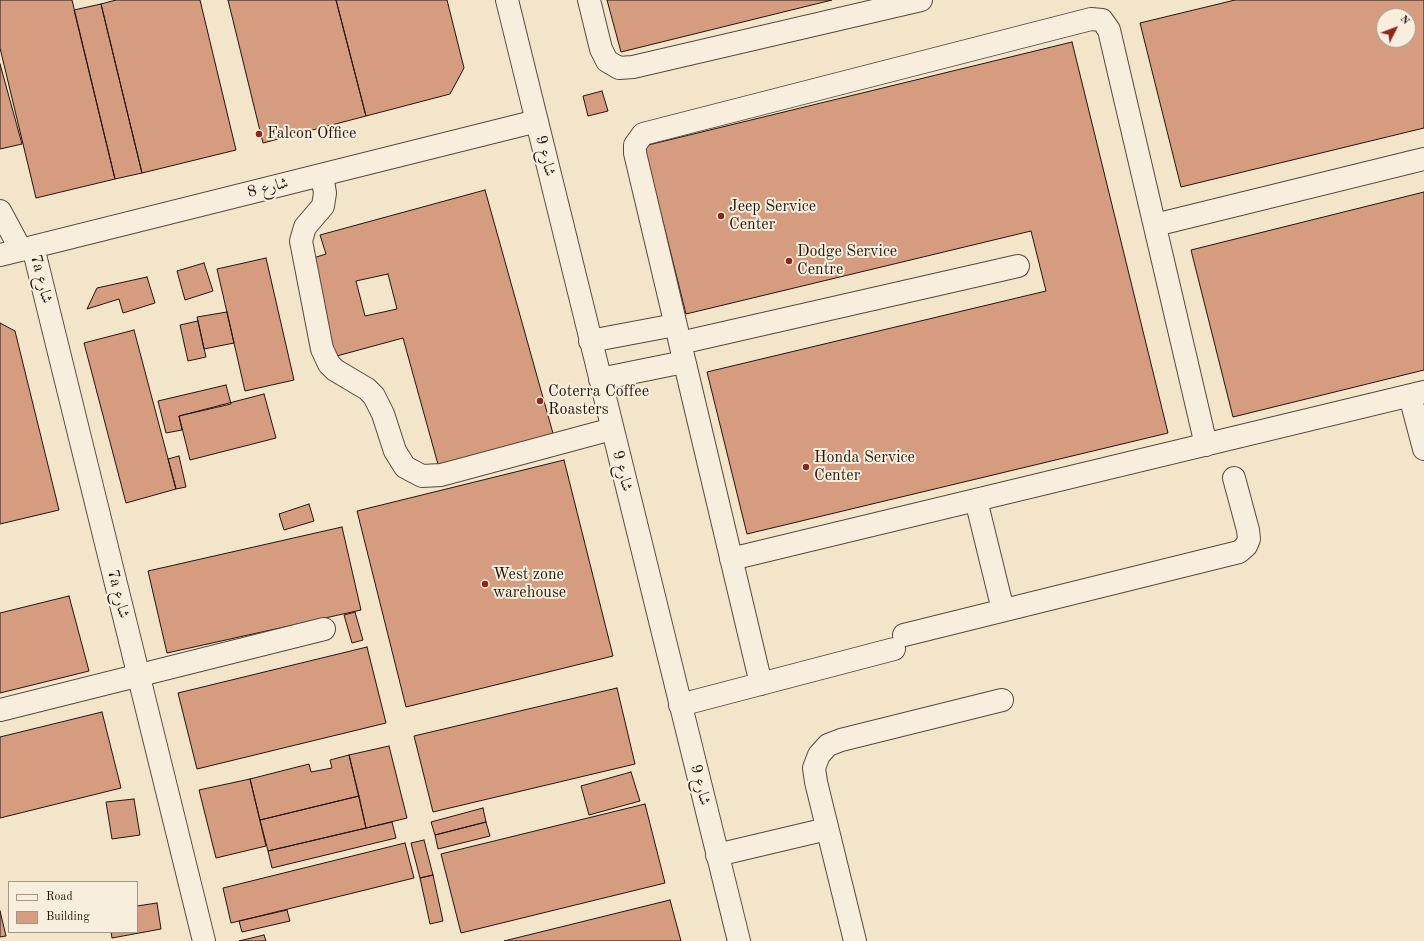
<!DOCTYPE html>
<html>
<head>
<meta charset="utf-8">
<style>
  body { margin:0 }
  #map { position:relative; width:1424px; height:941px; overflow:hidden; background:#f3e5ca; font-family:"Old Standard TT",serif }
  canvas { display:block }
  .legend { position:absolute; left:8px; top:881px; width:130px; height:52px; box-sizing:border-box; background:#f7eedd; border:1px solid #a29789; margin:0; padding:5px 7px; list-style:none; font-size:12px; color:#23150c }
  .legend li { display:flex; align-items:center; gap:8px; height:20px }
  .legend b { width:20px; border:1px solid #a29789 }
  .north { position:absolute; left:1376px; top:8px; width:40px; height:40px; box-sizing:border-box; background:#f7eedd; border:1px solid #a29789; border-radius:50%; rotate:48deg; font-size:11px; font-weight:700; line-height:16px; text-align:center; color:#23150c }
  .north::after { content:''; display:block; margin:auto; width:14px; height:18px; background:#8f2418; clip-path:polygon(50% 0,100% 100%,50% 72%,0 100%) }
</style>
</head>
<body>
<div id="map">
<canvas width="1424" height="941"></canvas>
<ul class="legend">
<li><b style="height:5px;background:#f7eedd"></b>Road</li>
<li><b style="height:11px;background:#d69c80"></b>Building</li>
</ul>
<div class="north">N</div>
</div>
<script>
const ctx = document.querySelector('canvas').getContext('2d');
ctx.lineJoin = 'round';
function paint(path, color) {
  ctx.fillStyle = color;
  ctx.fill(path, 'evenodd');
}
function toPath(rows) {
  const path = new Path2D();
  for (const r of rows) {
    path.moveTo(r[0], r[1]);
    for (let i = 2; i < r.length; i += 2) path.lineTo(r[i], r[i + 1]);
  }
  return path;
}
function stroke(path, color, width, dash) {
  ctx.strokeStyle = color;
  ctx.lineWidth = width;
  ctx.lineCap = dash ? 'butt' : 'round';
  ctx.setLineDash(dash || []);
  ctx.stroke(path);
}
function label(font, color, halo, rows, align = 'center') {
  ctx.font = font + ' "Old Standard TT",Amiri,serif';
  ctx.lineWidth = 4;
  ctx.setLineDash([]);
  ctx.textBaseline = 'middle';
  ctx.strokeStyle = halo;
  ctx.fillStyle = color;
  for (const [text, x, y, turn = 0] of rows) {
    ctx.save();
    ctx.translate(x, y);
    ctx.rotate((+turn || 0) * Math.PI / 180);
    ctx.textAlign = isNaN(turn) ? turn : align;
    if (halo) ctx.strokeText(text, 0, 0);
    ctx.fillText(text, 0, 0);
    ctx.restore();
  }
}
const building = toPath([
  [0,0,72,0,115,179,36,198,0,48,0,0],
  [116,0,200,0,236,150,142,173,101,4,116,0],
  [228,0,336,0,366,116,263,143,228,0],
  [336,0,447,0,464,68,450,94,366,116,336,0],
  [607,0,832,0,621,52,607,0],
  [1235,0,1424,0,1424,128,1181,187,1140,23,1235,0],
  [1384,16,1408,16,1408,40,1384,40,1384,16],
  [101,4,142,173,115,179,74,10,101,4],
  [1072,42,1168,433,747,534,707,372,1046,291,1031,231,686,314,644,146,1072,42],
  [0,64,22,144,0,149,0,64],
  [602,91,608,111,588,116,583,96,602,91],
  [485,190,554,437,439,468,403,338,333,357,310,259,326,254,320,235,485,190],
  [388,274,397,309,365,316,356,281,388,274],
  [1424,192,1424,370,1233,417,1191,250,1424,192],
  [266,258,294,380,245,391,217,269,266,258],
  [204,263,213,291,185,300,177,271,204,263],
  [147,277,155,303,123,313,119,299,87,309,97,288,147,277],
  [227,312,234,343,204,349,197,317,227,312],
  [198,321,206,357,188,361,180,325,198,321],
  [0,323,15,331,59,510,0,524,0,323],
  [134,330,176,489,126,503,84,343,134,330],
  [226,385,231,404,179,416,182,430,166,433,158,401,226,385],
  [264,394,276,438,190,460,179,416,264,394],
  [179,456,186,487,176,489,168,459,179,456],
  [564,460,613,656,406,707,357,511,564,460],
  [309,504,314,521,284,530,279,514,309,504],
  [342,527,361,610,167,653,148,571,342,527],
  [69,596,89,671,0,693,0,613,69,596],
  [355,612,363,640,352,643,344,615,355,612],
  [367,647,386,723,197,769,178,693,367,647],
  [617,688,635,764,433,812,414,736,617,688],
  [102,712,121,788,0,818,0,737,102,712],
  [389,746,407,818,366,828,349,755,389,746],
  [349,755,359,796,260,820,250,779,309,764,311,772,332,768,330,760,349,755],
  [631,772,640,801,589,815,581,786,631,772],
  [250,779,266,846,216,858,199,790,250,779],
  [359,796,366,828,268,851,260,820,359,796],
  [134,799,140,835,112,839,106,802,134,799],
  [645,804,665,883,461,933,441,854,645,804],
  [483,808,486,822,435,835,431,822,483,808],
  [392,822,396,838,272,868,268,851,392,822],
  [486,822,490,836,438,849,435,835,486,822],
  [424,840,433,875,420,878,411,843,424,840],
  [405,843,414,878,231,923,223,888,405,843],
  [433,875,443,921,430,924,420,878,433,875],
  [670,900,681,941,504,941,670,900],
  [157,903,161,929,112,938,111,932,137,932,137,906,157,903],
  [287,910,290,921,242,932,239,921,287,910],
  [0,911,6,936,0,937,0,911],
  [264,935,266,941,239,941,264,935]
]);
paint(building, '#d69c80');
stroke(building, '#23150c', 1);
const minor = toPath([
  [507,0,739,941],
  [589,0,601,49,607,61,619,68,633,67,921,0],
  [322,175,325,193,323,206,305,227,301,241,322,349,329,364,335,370,367,389,374,396,383,414,395,451,405,467,422,476,441,475,612,429],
  [0,211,21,250],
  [1155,225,1424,159],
  [33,247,204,941],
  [0,255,537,121],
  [590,341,675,325],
  [680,343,1018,266],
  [600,379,684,362],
  [1410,396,1424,449],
  [976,500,1003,610],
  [731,559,1424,392],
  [904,635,1239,552,1246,546,1249,539,1248,530,1234,478],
  [761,684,635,153,635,145,643,134,1091,19,1102,20,1109,30,1206,445],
  [680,705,894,649],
  [0,710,324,629],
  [717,855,827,829],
  [855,941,816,782,814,768,819,755,828,745,841,740,1002,700]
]);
stroke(minor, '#57493c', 24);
stroke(minor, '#f7eedd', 22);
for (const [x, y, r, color] of [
  [259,134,4,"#8f2418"],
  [721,216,4,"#8f2418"],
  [789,261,4,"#8f2418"],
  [540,401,4,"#8f2418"],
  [806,467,4,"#8f2418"],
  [485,584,4,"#8f2418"]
]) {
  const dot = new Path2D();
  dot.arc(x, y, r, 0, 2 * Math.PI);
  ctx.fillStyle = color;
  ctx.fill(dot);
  stroke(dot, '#f7eedd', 1.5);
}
label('16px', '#23150c', '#f7eedd', [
  ["Falcon Office",267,134],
  ["Jeep Service",729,207],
  ["Center",729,225],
  ["Dodge Service",797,252],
  ["Centre",797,270],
  ["Coterra Coffee",548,392],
  ["Roasters",548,410],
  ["Honda Service",814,458],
  ["Center",814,476],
  ["West zone",493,575],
  ["warehouse",493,593]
], 'left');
label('16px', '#23150c', '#f7eedd', [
  ["شارع 9",545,156,76],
  ["شارع 8",268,188,-14],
  ["7a شارع",41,279,76],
  ["شارع 9",622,471,76],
  ["7a شارع",118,594,76],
  ["شارع 9",700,785,76]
]);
</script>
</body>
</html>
